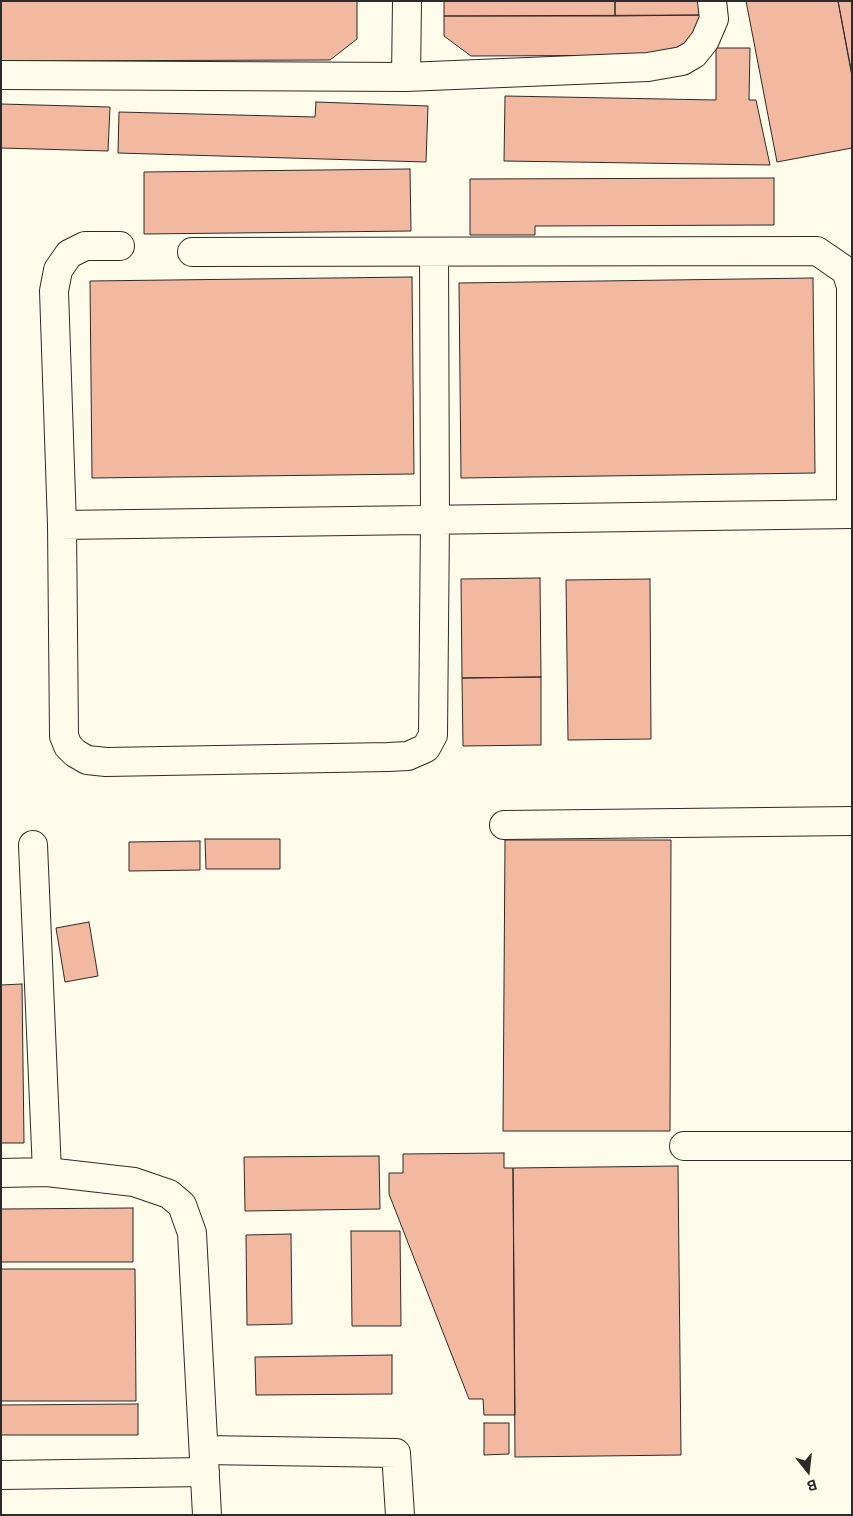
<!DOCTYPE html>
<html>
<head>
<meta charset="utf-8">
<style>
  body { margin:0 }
  #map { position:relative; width:853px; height:1516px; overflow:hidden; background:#fdfbea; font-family:"Public Sans",sans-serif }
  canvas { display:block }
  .frame { position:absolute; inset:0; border:2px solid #2b2b2b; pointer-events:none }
  .north { position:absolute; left:783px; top:1446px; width:50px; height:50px; -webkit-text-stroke:4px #fdfbea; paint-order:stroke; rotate:164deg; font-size:14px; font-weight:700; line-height:20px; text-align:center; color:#2b2b2b }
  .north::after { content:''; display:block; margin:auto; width:18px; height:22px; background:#2b2b2b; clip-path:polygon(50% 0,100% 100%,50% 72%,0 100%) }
</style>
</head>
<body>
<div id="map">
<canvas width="853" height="1516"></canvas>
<div class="frame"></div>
<div class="north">B</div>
</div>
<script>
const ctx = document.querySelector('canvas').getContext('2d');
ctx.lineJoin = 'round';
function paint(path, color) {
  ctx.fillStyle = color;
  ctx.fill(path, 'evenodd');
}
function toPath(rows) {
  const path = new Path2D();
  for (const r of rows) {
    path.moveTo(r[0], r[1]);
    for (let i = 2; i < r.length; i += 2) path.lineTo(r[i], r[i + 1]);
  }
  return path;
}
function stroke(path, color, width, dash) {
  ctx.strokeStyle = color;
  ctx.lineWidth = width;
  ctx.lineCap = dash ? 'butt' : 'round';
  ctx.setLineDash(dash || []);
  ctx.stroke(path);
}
const building = toPath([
  [1,1,357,1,357,39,330,60,1,61,1,1],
  [444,1,615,1,615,16,444,16,444,1],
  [615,1,704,1,706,15,615,16,615,1],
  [746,1,838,1,852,75,852,148,777,162,746,1],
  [838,1,852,1,852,76,838,1],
  [706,15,686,55,471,56,444,36,444,16,706,15],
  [716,48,750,48,749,100,756,100,770,165,504,161,505,96,716,100,716,48],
  [316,102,428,106,426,162,118,153,119,112,315,117,316,102],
  [1,104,110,107,108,151,1,148,1,104],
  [410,169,411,231,144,234,144,172,410,169],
  [774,178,774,225,535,226,535,235,470,235,470,179,774,178],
  [412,277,414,474,92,478,90,281,412,277],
  [813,278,815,473,461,478,459,283,813,278],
  [540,578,541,677,462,678,461,579,540,578],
  [650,579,651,739,568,740,566,580,650,579],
  [541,677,541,745,463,746,462,678,541,677],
  [205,839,280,839,280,869,206,869,205,839],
  [505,840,671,840,670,1131,503,1131,505,840],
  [200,841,200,870,129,871,129,842,200,841],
  [89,922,98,976,65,982,56,928,89,922],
  [22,984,24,1143,1,1143,1,985,22,984],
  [504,1153,504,1168,513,1168,515,1415,484,1415,483,1399,469,1399,389,1194,389,1173,403,1173,403,1154,504,1153],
  [379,1156,380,1209,245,1211,244,1157,379,1156],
  [678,1166,681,1455,515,1457,513,1168,678,1166],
  [133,1208,133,1262,1,1262,1,1209,133,1208],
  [351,1231,400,1231,401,1326,352,1326,351,1231],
  [291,1234,292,1324,247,1325,246,1235,291,1234],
  [1,1269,135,1269,136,1401,1,1401,1,1269],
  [392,1355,392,1394,256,1395,255,1357,392,1355],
  [138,1404,138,1435,1,1435,1,1405,138,1404],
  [484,1423,509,1423,509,1454,484,1455,484,1423]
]);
paint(building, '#f2b8a0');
stroke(building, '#2b2b2b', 1);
const minor = toPath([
  [1,75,406,77,648,67,682,61,694,54,705,40,714,19,712,1],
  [406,77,407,1],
  [120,246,85,246,69,254,58,270,54,291,62,525,64,736,68,746,75,753,87,760,106,762,388,757,408,756,426,748,433,735,435,520,434,252],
  [192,252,817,251,846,271,851,286,851,514],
  [62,525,852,514],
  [504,825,852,821],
  [33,845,47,1172],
  [684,1146,852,1146],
  [1,1173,47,1172,134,1182,169,1194,182,1205,192,1233,207,1515],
  [204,1450,396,1453,400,1515],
  [1,1475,205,1472]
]);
stroke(minor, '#2b2b2b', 30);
stroke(minor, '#fdfbea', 28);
</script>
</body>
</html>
